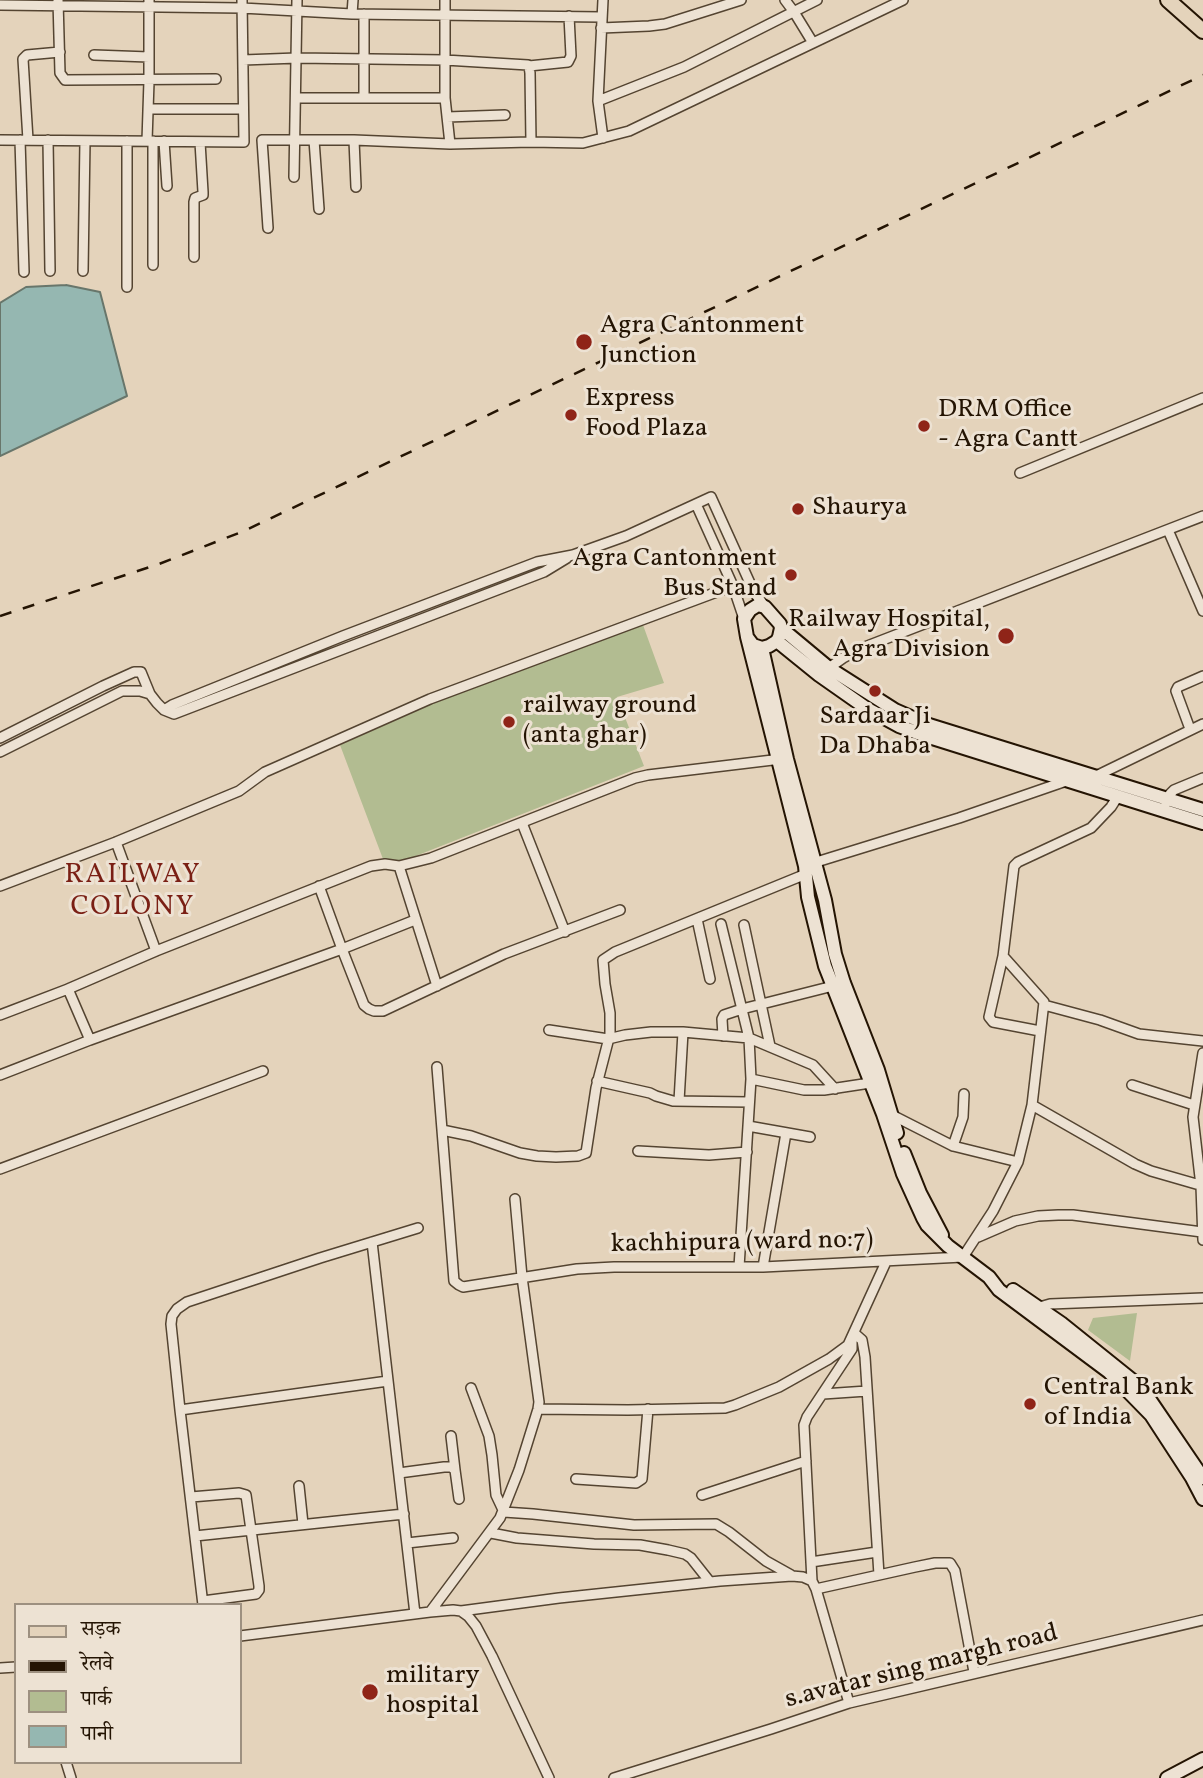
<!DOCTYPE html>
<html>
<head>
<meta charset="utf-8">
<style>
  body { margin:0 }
  #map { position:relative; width:1203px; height:1778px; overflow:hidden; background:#e4d3bb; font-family:Vollkorn,"Noto Serif Devanagari",serif }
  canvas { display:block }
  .legend { position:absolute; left:14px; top:1603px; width:228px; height:161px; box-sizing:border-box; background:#ede2d3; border:2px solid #9d9080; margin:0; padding:9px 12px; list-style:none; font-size:21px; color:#241403 }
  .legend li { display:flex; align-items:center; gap:14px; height:35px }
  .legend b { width:35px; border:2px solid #9d9080 }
</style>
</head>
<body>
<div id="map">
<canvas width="1203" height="1778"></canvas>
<ul class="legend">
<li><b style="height:9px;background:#e4d3bb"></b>सड़क</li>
<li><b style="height:9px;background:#241403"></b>रेलवे</li>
<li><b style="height:19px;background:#b2bc91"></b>पार्क</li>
<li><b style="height:19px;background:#95b7b1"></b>पानी</li>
</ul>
</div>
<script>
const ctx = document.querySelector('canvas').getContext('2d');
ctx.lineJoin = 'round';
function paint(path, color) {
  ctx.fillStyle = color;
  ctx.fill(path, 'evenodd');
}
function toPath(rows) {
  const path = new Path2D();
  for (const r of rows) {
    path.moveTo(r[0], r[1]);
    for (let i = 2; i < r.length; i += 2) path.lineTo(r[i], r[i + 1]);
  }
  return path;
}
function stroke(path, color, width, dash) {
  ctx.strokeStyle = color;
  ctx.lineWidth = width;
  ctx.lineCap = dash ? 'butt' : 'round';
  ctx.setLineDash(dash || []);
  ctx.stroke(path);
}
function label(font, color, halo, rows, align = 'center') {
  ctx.font = font + ' Vollkorn,serif';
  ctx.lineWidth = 6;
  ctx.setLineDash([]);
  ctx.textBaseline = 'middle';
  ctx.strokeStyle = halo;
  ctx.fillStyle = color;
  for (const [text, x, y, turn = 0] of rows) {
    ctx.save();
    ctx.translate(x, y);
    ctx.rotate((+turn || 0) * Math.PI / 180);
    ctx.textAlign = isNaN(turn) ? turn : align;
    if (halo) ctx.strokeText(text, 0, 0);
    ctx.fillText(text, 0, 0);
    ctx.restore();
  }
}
paint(toPath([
  [643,625,664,683,617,697,644,766,403,861,383,859,340,745,443,699],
  [1137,1313,1130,1361,1088,1330,1093,1318]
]), '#b2bc91');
const water = toPath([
  [66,285,100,292,127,396,0,456,0,303,26,287,66,285]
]);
paint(water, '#95b7b1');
stroke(water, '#68766b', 2);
const street = toPath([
  [58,0,60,73,65,80,216,79],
  [445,0,445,98,450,144],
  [603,0,598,101,603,138],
  [785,0,794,12,813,43],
  [0,5,242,8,352,14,601,17],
  [352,14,353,0],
  [601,28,649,26,665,24,741,0],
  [94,55,149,57],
  [243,60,297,58,445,60,528,65,529,66,530,73,531,142],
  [529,66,568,62,571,56,569,16],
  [296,98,445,98],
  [364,98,364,14],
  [598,101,684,67,817,0],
  [148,109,243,109],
  [447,117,505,115],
  [0,140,244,142,242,0],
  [20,140,24,272],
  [28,140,23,59,27,55,60,52],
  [48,140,50,271],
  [314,140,319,209],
  [354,140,356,187],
  [127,141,127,287],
  [147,141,149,81,149,0],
  [164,141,167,186],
  [294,177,297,0],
  [268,228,262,140,354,140,450,144,531,142,583,143,629,131,903,0],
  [194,257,194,202,195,198,203,195,203,192,200,142],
  [153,265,153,141],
  [83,271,85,141],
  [1020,473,1203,398],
  [696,504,733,586,744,619],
  [1168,530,1203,611],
  [826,670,843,658,862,648,1203,516],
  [164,710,172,705,343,636,537,562,573,555,626,536,711,497,754,592,765,607],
  [1190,729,1176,691,1178,687,1203,676],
  [0,738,103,686,134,672,141,672,150,694,157,703,164,710,174,714,544,572,567,558],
  [0,752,122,691,140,691,150,694],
  [1094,777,1203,724],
  [1166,803,1170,794,1174,790,1203,778],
  [522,823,565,932],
  [116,842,156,951],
  [810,864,959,818,1069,780],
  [399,866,437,986],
  [0,886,116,842,239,791,265,772,430,699,733,586],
  [319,886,342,949,364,1005,369,1009,374,1011,383,1011,504,954,620,910],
  [697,919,710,979],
  [721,924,749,1038,751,1079,739,1267],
  [744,925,770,1046],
  [68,989,90,1040],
  [1044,1005,1100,1020,1139,1034,1203,1041],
  [0,1015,68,989,156,951,371,866,385,864,399,866,431,858,635,778,648,775,781,759],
  [549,1030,608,1039,625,1035,651,1032,683,1032,749,1038,813,1065,835,1089],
  [1040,1031,993,1022,989,1017,1003,956,1014,866,1018,862,1091,828,1111,807,1118,796],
  [723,1036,722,1019,724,1015,742,1009,837,985],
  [1203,1053,1193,1117,1201,1186,1203,1240],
  [437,1067,454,1281,459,1285,463,1287,577,1269,614,1267,763,1267,963,1257,993,1211,1018,1162,1032,1105,1044,1002,1003,956],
  [0,1075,90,1040,342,949,415,920],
  [751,1079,804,1090,824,1090,870,1083],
  [597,1081,650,1093,656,1096,673,1101,749,1102],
  [1132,1085,1194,1105],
  [679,1101,683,1032],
  [1032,1105,1135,1164,1151,1171,1203,1186],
  [890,1114,953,1146,1018,1162],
  [748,1126,810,1137],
  [442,1130,471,1136,520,1153,537,1156,556,1157,578,1156,586,1153,596,1088,610,1034,610,1013,605,984,603,960,615,952,806,874],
  [953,1146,963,1117,964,1094],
  [638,1151,709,1155,747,1152],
  [0,1169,263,1071],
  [978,1237,1015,1221,1038,1216,1058,1215,1073,1215,1202,1232],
  [372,1242,415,1614],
  [763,1267,786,1133],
  [1036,1312,1043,1306,1050,1304,1203,1298],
  [854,1333,862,1340,865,1357,879,1575],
  [471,1388,489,1436,492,1455,496,1495,504,1512,533,1514,634,1525,716,1524,729,1532,766,1561,791,1575],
  [823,1394,867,1391],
  [538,1409,628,1410,725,1408,735,1405,779,1387,829,1359,848,1345,886,1262],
  [180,1410,388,1381],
  [451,1436,455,1470],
  [399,1473,444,1467,451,1467,455,1470,459,1499],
  [576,1479,636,1483,642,1479,648,1409],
  [299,1486,303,1524],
  [702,1495,806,1461],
  [191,1497,239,1493,246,1495,259,1586,259,1590,256,1594,203,1601],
  [491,1533,517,1538,594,1544,640,1545,668,1550,685,1554,691,1558,710,1582],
  [195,1536,404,1514],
  [407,1543,453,1538],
  [811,1562,877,1552],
  [812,1581,804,1425,807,1417,852,1349,852,1338],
  [816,1589,915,1567,935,1563,950,1563,955,1571,974,1672],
  [203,1605,180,1410,171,1324,172,1316,177,1309,187,1302,320,1258,418,1228],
  [461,1611,559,1598,720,1581,792,1576,803,1577,812,1581,816,1589,849,1703],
  [430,1612,500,1518,519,1470,538,1409,539,1402,522,1277,515,1199],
  [240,1636,430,1612,453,1610,461,1611,468,1616,476,1626,492,1656,549,1778],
  [0,1668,16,1667],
  [66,1762,71,1778],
  [614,1778,771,1729,849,1703,1203,1620]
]);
const secondary = toPath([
  [758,605,765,607,780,624,781,628,779,637,777,641,769,646,762,648,753,645,747,637,744,619,750,610,758,605],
  [781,628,829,668,895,710,929,725,1203,810],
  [747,637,805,866,808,897,825,966,883,1114,903,1174,923,1218,927,1225,948,1246,989,1277,999,1290,1109,1372,1151,1415,1192,1478,1203,1499],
  [777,641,819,675,866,708,899,726,926,736,1203,823],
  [762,648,787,759,825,900,835,954,844,983,878,1070,897,1133],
  [904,1153,920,1193,942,1235],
  [1013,1290,1061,1323,1132,1380,1148,1397,1203,1478],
  [1167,1778,1203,1759]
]);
const primary = toPath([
  [1168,0,1203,31]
]);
stroke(street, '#544431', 12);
stroke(secondary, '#241403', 16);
stroke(primary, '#241403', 18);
stroke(street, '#ede2d3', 9);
stroke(secondary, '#ede2d3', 12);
stroke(primary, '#e4d3bb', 14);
stroke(toPath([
  [0,616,159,564,244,531,1203,75]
]), '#241403', 2.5, [12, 12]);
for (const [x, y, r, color] of [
  [584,342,9,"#8f2418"],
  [571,415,7,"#8f2418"],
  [924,426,7,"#8f2418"],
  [798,509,7,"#8f2418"],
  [791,575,7,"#8f2418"],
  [1006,636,9,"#8f2418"],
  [875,691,7,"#8f2418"],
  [509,722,7,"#8f2418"],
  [1030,1404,7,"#8f2418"],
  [370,1692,9,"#8f2418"]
]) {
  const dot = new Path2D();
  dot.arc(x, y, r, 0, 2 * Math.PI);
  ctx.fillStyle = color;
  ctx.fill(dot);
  stroke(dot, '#ede2d3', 2.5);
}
label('26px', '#241403', '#ede2d3', [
  ["Agra Cantonment",600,327],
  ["Junction",600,357],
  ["Express",585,400],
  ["Food Plaza",585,430],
  ["DRM Office",938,411],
  ["- Agra Cantt",938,441],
  ["Shaurya",812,509],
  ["Agra Cantonment",777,560,"right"],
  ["Bus Stand",777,590,"right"],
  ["Railway Hospital,",990,621,"right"],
  ["Agra Division",990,651,"right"],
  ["railway ground",523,707],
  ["(anta ghar)",523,737],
  ["Sardaar Ji",875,718,"center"],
  ["Da Dhaba",875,748,"center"],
  ["Central Bank",1044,1389],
  ["of India",1044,1419],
  ["military",386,1677],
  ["hospital",386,1707]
], 'left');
label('26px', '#241403', '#ede2d3', [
  ["kachhipura (ward no:7)",742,1244,-1],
  ["s.avatar sing margh road",922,1668,-14]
]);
ctx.letterSpacing = '2px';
label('28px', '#7a1f14', '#ede2d3', [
  ["RAILWAY",133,877],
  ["COLONY",133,909]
]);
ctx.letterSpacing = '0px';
</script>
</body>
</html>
